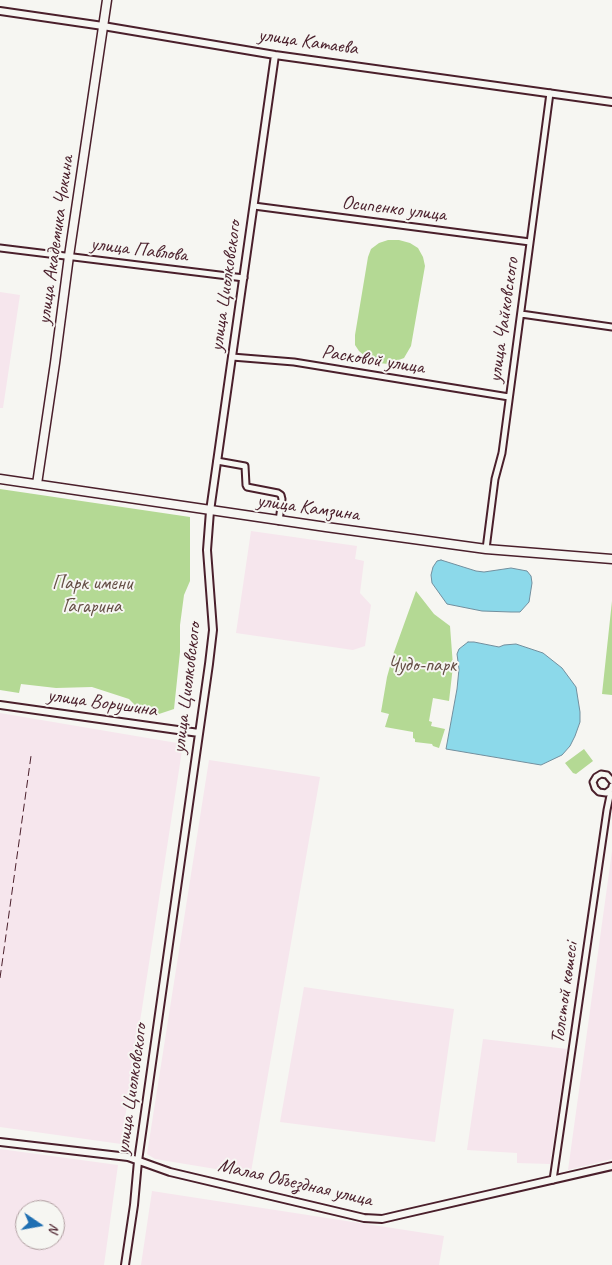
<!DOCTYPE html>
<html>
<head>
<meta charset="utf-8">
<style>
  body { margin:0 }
  #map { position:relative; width:612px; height:1265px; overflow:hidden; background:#f6f6f2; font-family:Caveat,sans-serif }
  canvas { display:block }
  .north { position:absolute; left:15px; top:1200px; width:50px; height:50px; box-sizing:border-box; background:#f6f6f2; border:1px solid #b1a0a2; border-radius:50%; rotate:102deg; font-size:14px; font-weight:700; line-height:20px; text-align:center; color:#4a1f2b }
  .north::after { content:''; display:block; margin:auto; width:18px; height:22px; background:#1f6fb2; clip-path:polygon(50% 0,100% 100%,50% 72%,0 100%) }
</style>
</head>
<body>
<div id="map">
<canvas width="612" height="1265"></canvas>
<div class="north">N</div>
</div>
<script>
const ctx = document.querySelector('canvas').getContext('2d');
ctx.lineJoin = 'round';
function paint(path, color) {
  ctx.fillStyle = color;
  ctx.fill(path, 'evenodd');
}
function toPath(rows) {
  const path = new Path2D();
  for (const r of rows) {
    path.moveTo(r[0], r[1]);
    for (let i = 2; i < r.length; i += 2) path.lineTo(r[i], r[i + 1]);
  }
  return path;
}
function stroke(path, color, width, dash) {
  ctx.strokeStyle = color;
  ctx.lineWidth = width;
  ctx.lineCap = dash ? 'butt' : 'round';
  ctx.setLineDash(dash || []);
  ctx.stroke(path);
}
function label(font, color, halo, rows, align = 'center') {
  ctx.font = font + ' Caveat,sans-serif';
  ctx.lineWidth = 4;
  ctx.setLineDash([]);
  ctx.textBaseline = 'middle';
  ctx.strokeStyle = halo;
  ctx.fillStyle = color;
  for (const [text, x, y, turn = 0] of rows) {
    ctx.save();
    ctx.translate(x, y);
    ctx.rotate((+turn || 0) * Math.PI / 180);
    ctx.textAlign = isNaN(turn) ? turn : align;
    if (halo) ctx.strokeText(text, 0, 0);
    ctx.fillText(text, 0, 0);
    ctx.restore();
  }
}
paint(toPath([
  [0,292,20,295,3,408,0,408],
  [251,531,357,546,355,559,364,561,360,593,371,605,365,646,353,650,236,633],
  [0,713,183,744,121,1144,0,1127],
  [209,760,320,777,251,1172,246,1174,155,1159,147,1154],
  [612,851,612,1159,568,1170],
  [304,987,454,1009,435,1142,280,1122],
  [483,1039,567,1049,550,1164,517,1163,517,1153,467,1150],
  [0,1149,118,1165,104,1265,0,1265],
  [25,1210,55,1210,55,1240,25,1240],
  [152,1191,444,1236,439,1265,141,1265]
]), '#f6e6ed');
paint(toPath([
  [388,240,399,240,410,243,418,248,423,257,425,266,411,346,404,358,388,364,379,363,366,357,359,351,355,345,355,335,368,257,371,249,379,243],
  [0,489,190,517,190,581,184,595,180,625,180,652,174,709,159,714,135,710,134,704,129,699,92,687,56,688,21,684,19,693,0,690],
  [416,591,434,614,450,626,453,666,449,701,433,698,429,721,432,722,431,726,445,729,439,748,433,746,432,744,415,742,415,739,413,738,413,732,385,727,389,714,381,712,387,677,394,652],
  [612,601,612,695,602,694],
  [584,749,593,761,576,774,573,773,565,763]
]), '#b4d994');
const water = toPath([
  [441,560,476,571,484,572,511,568,527,571,531,576,532,583,529,602,520,612,511,612,482,611,447,604,432,583,431,575,433,567,437,561,441,560],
  [468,642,474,642,499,647,504,645,516,644,543,653,562,668,576,687,580,712,580,722,575,736,570,746,562,755,541,765,446,749,457,689,459,669,457,654,459,649,468,642]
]);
paint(water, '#8cd9ea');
stroke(water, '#728f9e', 1);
const minor = toPath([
  [254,206,530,242],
  [0,248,244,278],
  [521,314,612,327],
  [232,357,294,362,509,397],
  [217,461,245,466,246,485,247,487,278,493,281,495,282,499,279,521],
  [486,549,495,479,502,453,550,93],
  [611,789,606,793,599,792,595,788,593,782,596,777,601,774,607,775,612,781],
  [553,1180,607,810,612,786]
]);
const tertiary = toPath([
  [0,11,103,26,275,55,612,102],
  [0,705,199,733],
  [0,1142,128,1157,170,1172,364,1218,382,1219,399,1215,612,1166],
  [125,1265,134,1205,138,1161,209,664,213,630,207,550,210,511,275,55]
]);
const secondary = toPath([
  [0,479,326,527,486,549,612,559],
  [37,484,55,363,69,256,107,0]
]);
stroke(minor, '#4a1f2b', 9);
stroke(tertiary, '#4a1f2b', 10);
stroke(secondary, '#4a1f2b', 11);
stroke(minor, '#f6f6f2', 5);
stroke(tertiary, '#f6f6f2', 6);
stroke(secondary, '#f6f6f2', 8);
stroke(toPath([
  [0,978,31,756]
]), '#4a1f2b', 1, [8, 4]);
label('20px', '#4a1f2b', '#f6f6f2', [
  ["улица Катаева",308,42,8],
  ["Осипенко улица",394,209,7],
  ["улица Академика Чокина",56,240,-82],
  ["улица Павлова",139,250,7],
  ["улица Циолковского",226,286,-82],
  ["улица Чайковского",504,320,-82],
  ["Расковой улица",373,360,9],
  ["улица Камзина",308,508,8],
  ["улица Циолковского",187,688,-83],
  ["улица Ворушина",102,703,8],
  ["Толстой көшесі",565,993,-82],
  ["улица Циолковского",132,1089,-82],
  ["Малая Объездная улица",295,1183,13]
]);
label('20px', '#644e45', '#f6f6f2', [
  ["Парк имени",92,584],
  ["Гагарина",92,607],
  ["Чудо-парк",422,666]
]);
</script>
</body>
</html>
